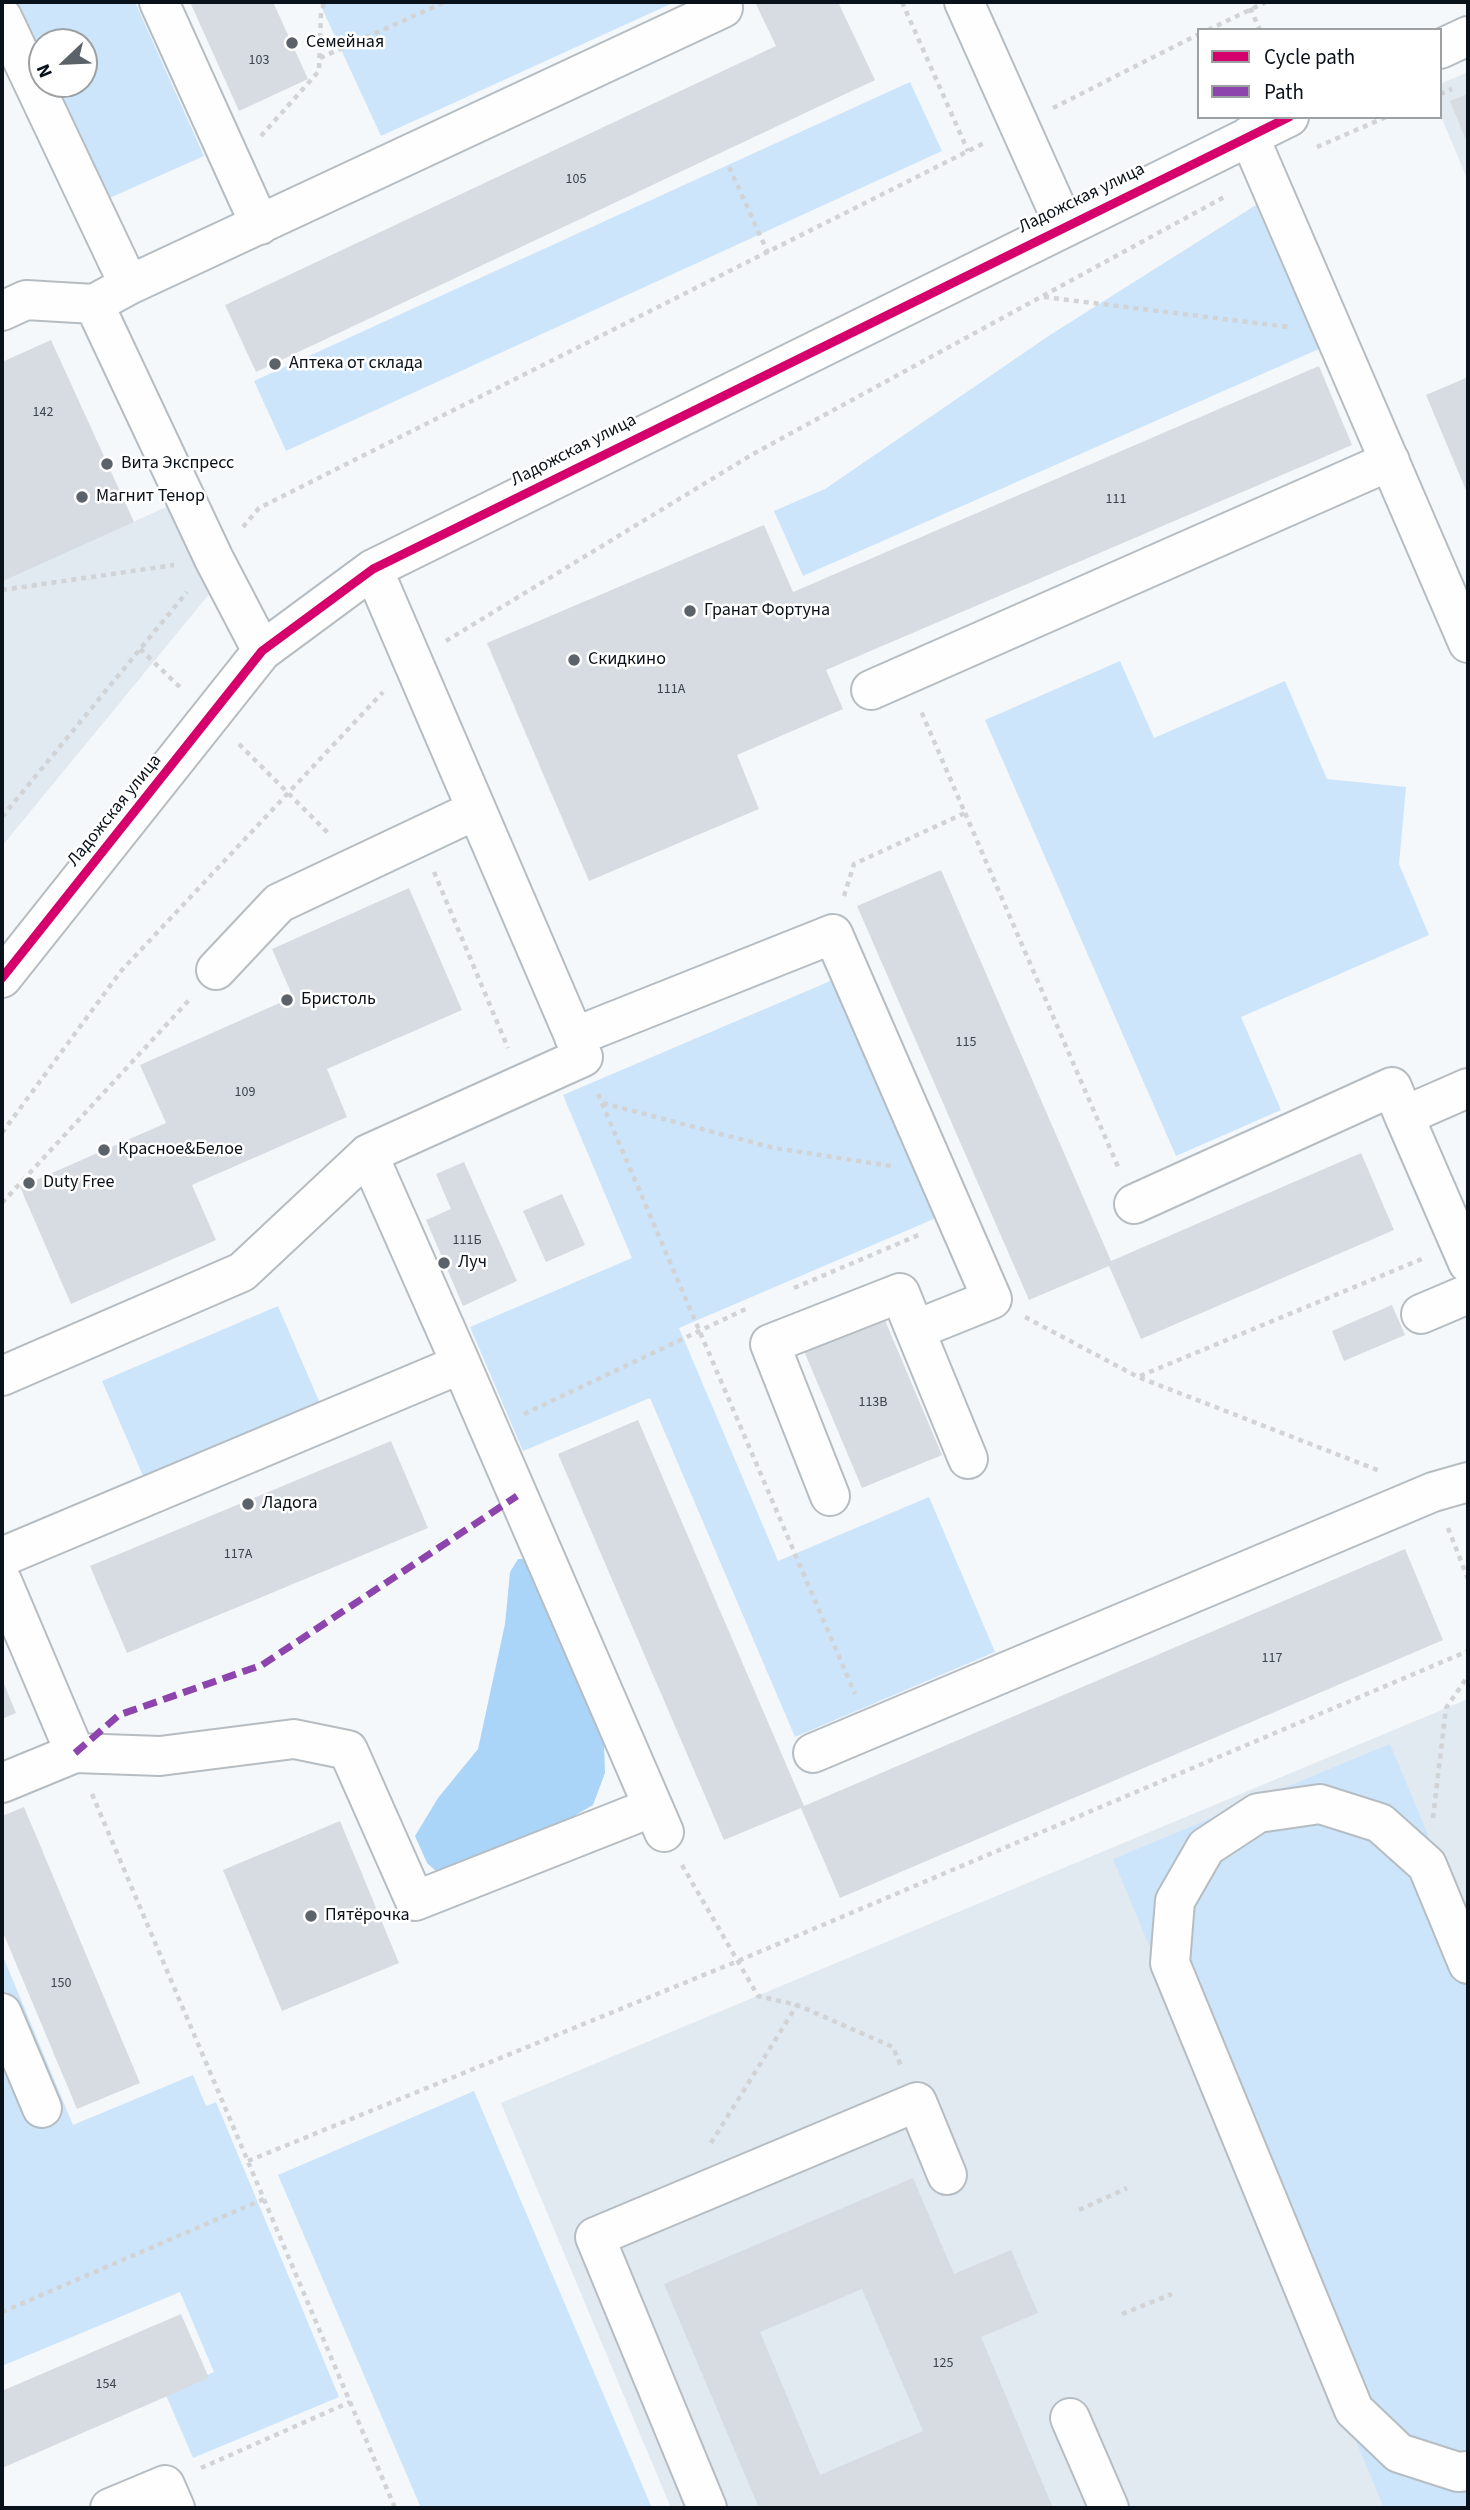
<!DOCTYPE html>
<html>
<head>
<meta charset="utf-8">
<style>
  body { margin:0 }
  #map { position:relative; width:1470px; height:2510px; overflow:hidden; background:#f5f8fb; font-family:"Source Sans 3",sans-serif }
  canvas { display:block }
  .frame { position:absolute; inset:0; border:4px solid #09121a; pointer-events:none }
  .legend { position:absolute; left:1197px; top:28px; width:245px; height:91px; box-sizing:border-box; background:#fff; border:2px solid #9da0a3; margin:0; padding:9px 12px; list-style:none; font-size:21px; color:#09121a }
  .legend li { display:flex; align-items:center; gap:14px; height:35px }
  .legend b { width:35px; border:2px solid #9da0a3 }
  .north { position:absolute; left:28px; top:28px; width:70px; height:70px; box-sizing:border-box; background:#fff; border:2px solid #9da0a3; border-radius:50%; rotate:247deg; font-size:19px; font-weight:700; line-height:28px; text-align:center; color:#09121a }
  .north::after { content:''; display:block; margin:auto; width:24px; height:32px; background:#5c6269; clip-path:polygon(50% 0,100% 100%,50% 72%,0 100%) }
</style>
</head>
<body>
<div id="map">
<canvas width="1470" height="2510"></canvas>
<div class="frame"></div>
<ul class="legend">
<li><b style="height:9px;background:#d6006c"></b>Cycle path</li>
<li><b style="height:9px;background:#8e44ad"></b>Path</li>
</ul>
<div class="north">N</div>
</div>
<script>
const ctx = document.querySelector('canvas').getContext('2d');
ctx.lineJoin = 'round';
function paint(path, color) {
  ctx.fillStyle = color;
  ctx.fill(path, 'evenodd');
}
function toPath(rows) {
  const path = new Path2D();
  for (const r of rows) {
    path.moveTo(r[0], r[1]);
    for (let i = 2; i < r.length; i += 2) path.lineTo(r[i], r[i + 1]);
  }
  return path;
}
function stroke(path, color, width, dash) {
  ctx.strokeStyle = color;
  ctx.lineWidth = width;
  ctx.lineCap = dash ? 'butt' : 'round';
  ctx.setLineDash(dash || []);
  ctx.stroke(path);
}
function label(font, color, halo, rows, align = 'center') {
  ctx.font = font + ' "Source Sans 3",sans-serif';
  ctx.lineWidth = 5;
  ctx.setLineDash([]);
  ctx.textBaseline = 'middle';
  ctx.strokeStyle = halo;
  ctx.fillStyle = color;
  for (const [text, x, y, turn = 0] of rows) {
    ctx.save();
    ctx.translate(x, y);
    ctx.rotate((+turn || 0) * Math.PI / 180);
    ctx.textAlign = isNaN(turn) ? turn : align;
    if (halo) ctx.strokeText(text, 0, 0);
    ctx.fillText(text, 0, 0);
    ctx.restore();
  }
}
paint(toPath([
  [1468,72,1468,181,1440,114,1440,84],
  [173,504,215,587,2,846,2,581],
  [1468,1699,1468,2508,671,2508,501,2103]
]), '#e1e9f1');
paint(toPath([
  [16,2,135,2,204,156,105,200,53,84,84,84,84,42,42,42,42,60],
  [319,2,675,2,381,136],
  [910,82,942,151,286,451,254,381],
  [1256,205,1319,349,803,576,774,511,825,489,1050,335],
  [1120,661,1154,738,1285,681,1327,779,1406,787,1399,864,1429,935,1241,1017,1281,1110,1176,1156,985,720],
  [835,979,936,1218,679,1328,778,1561,929,1497,995,1652,795,1737,650,1398,523,1451,470,1327,632,1258,563,1095],
  [278,1306,322,1408,146,1483,102,1381],
  [1390,1744,1468,1931,1468,2506,1463,2508,1384,2508,1113,1859],
  [2,1954,73,2125,193,2075,206,2106,216,2102,339,2397,193,2458,165,2393,214,2372,180,2292,2,2366],
  [474,2091,652,2508,421,2508,278,2175]
]), '#cce5fb');
paint(toPath([
  [518,1559,532,1559,562,1622,582,1692,604,1742,605,1773,593,1805,560,1824,439,1874,427,1863,415,1836,438,1798,478,1749,505,1624,510,1572]
]), '#abd5f8');
paint(toPath([
  [190,2,273,2,308,79,239,111],
  [755,2,838,2,875,80,256,372,225,305,776,46],
  [1468,94,1468,145,1450,101],
  [51,340,134,522,3,581,2,362],
  [1319,366,1352,445,826,670,843,709,737,755,759,809,589,881,487,643,764,525,793,592],
  [1468,377,1468,495,1426,395],
  [941,870,1111,1261,1361,1153,1394,1230,1141,1339,1109,1266,1029,1300,857,906],
  [409,888,462,1010,327,1069,347,1117,192,1185,216,1240,71,1304,20,1187,166,1123,140,1065,293,997,272,949],
  [464,1162,517,1281,463,1306,426,1220,451,1209,436,1174],
  [562,1194,585,1245,546,1262,523,1211],
  [1392,1305,1405,1335,1344,1361,1332,1331],
  [884,1318,942,1455,862,1488,804,1351],
  [638,1420,804,1806,1405,1549,1443,1640,840,1898,801,1808,724,1840,558,1454],
  [391,1441,428,1528,127,1653,90,1566],
  [2,1679,16,1713,2,1719],
  [24,1807,140,2083,77,2109,2,1930,2,1816],
  [340,1821,399,1963,282,2011,223,1870],
  [913,2178,954,2274,1011,2250,1038,2313,981,2337,1053,2508,759,2508,664,2284],
  [862,2289,923,2431,820,2475,760,2332],
  [181,2314,209,2378,2,2468,2,2391]
]), '#d6dce2');
const minor = toPath([
  [159,2,260,225],
  [964,2,1064,225],
  [2,17,129,285],
  [1440,49,1468,36],
  [1249,136,1468,643],
  [2,311,26,300,94,304],
  [262,651,214,559,94,304,129,285,723,8,721,2],
  [871,690,1390,461],
  [216,970,279,903,476,810],
  [2,978,262,651,373,569,1289,117],
  [574,1037,833,934,992,1299,915,1330,900,1293,770,1344,830,1496],
  [1468,1088,1404,1116,1468,1263],
  [1134,1204,1392,1087,1404,1116],
  [1421,1314,1468,1294],
  [915,1330,968,1459],
  [461,1364,664,1832],
  [2,1376,242,1272,368,1154],
  [2,1557,461,1364,368,1154,583,1057,373,569],
  [2,1581,75,1753],
  [813,1753,1433,1492,1468,1482],
  [2,1783,75,1753,160,1756,294,1739,348,1750,415,1901,653,1807],
  [1468,1964,1427,1865,1380,1823,1320,1804,1258,1813,1206,1847,1175,1901,1170,1963,1354,2410,1399,2453,1458,2472,1468,2471],
  [2,2013,42,2108],
  [1070,2418,1109,2508],
  [110,2508,165,2485,175,2508],
  [707,2508,595,2237,917,2102,947,2175]
]);
stroke(minor, '#b6bdc2', 42);
stroke(toPath([
  [902,2,968,151],
  [1250,8,1260,30],
  [1208,30,1266,2],
  [320,58,445,2],
  [1440,94,1452,89],
  [1053,108,1199,34],
  [261,136,319,71,321,12,325,2],
  [1317,147,1386,117],
  [729,167,768,253],
  [1044,297,1289,327],
  [243,527,259,508,986,142],
  [2,590,174,565],
  [446,641,753,454,1226,196],
  [140,649,183,690],
  [239,744,330,835],
  [965,813,1119,1169],
  [2,817,187,592],
  [434,872,508,1048],
  [844,896,854,864,965,813,921,711],
  [598,1094,855,1694],
  [603,1103,774,1148,891,1166],
  [2,1133,121,971,383,692],
  [2,1203,191,998],
  [794,1288,921,1234],
  [1025,1317,1138,1377,1380,1471],
  [1140,1376,1422,1259],
  [524,1414,750,1307],
  [1448,1528,1468,1579],
  [92,1794,395,2508],
  [1433,1818,1446,1708,1468,1676],
  [682,1865,758,1996,797,2005,893,2047,901,2066],
  [711,2143,797,2005],
  [248,2161,738,1961,1468,1651],
  [1079,2210,1127,2188],
  [2,2312,264,2199],
  [1122,2314,1172,2294],
  [201,2468,350,2402]
]), '#d2d3d5', 4.5, [5, 5]);
stroke(minor, '#fefefe', 38);
stroke(toPath([
  [75,1753,119,1715,262,1665,517,1496]
]), '#8e44ad', 7, [14, 7]);
stroke(toPath([
  [2,978,262,651,373,569,1289,117]
]), '#d6006c', 9);
for (const [x, y, r, color] of [
  [292,43,7,"#5c6269"],
  [275,364,7,"#5c6269"],
  [107,464,7,"#5c6269"],
  [82,497,7,"#5c6269"],
  [690,611,7,"#5c6269"],
  [574,660,7,"#5c6269"],
  [287,1000,7,"#5c6269"],
  [104,1150,7,"#5c6269"],
  [29,1183,7,"#5c6269"],
  [444,1263,7,"#5c6269"],
  [248,1504,7,"#5c6269"],
  [311,1916,7,"#5c6269"]
]) {
  const dot = new Path2D();
  dot.arc(x, y, r, 0, 2 * Math.PI);
  ctx.fillStyle = color;
  ctx.fill(dot);
  stroke(dot, '#fff', 2.5);
}
label('14px', '#3c444c', null, [
  ["103",259,61],
  ["105",576,180],
  ["142",43,413],
  ["111",1116,500],
  ["111А",671,690],
  ["115",966,1043],
  ["109",245,1093],
  ["111Б",467,1241],
  ["113В",873,1403],
  ["117А",238,1555],
  ["117",1272,1659],
  ["150",61,1984],
  ["125",943,2364],
  ["154",106,2385]
]);
label('18px', '#09121a', '#fff', [
  ["Семейная",306,43],
  ["Аптека от склада",289,364],
  ["Вита Экспресс",121,464],
  ["Магнит Тенор",96,497],
  ["Гранат Фортуна",704,611],
  ["Скидкино",588,660],
  ["Бристоль",301,1000],
  ["Красное&Белое",118,1150],
  ["Duty Free",43,1183],
  ["Луч",458,1263],
  ["Ладога",262,1504],
  ["Пятёрочка",325,1916]
], 'left');
label('18px', '#09121a', '#fff', [
  ["Ладожская улица",1082,199,-26],
  ["Ладожская улица",574,451,-27],
  ["Ладожская улица",115,811,-51]
]);
</script>
</body>
</html>
